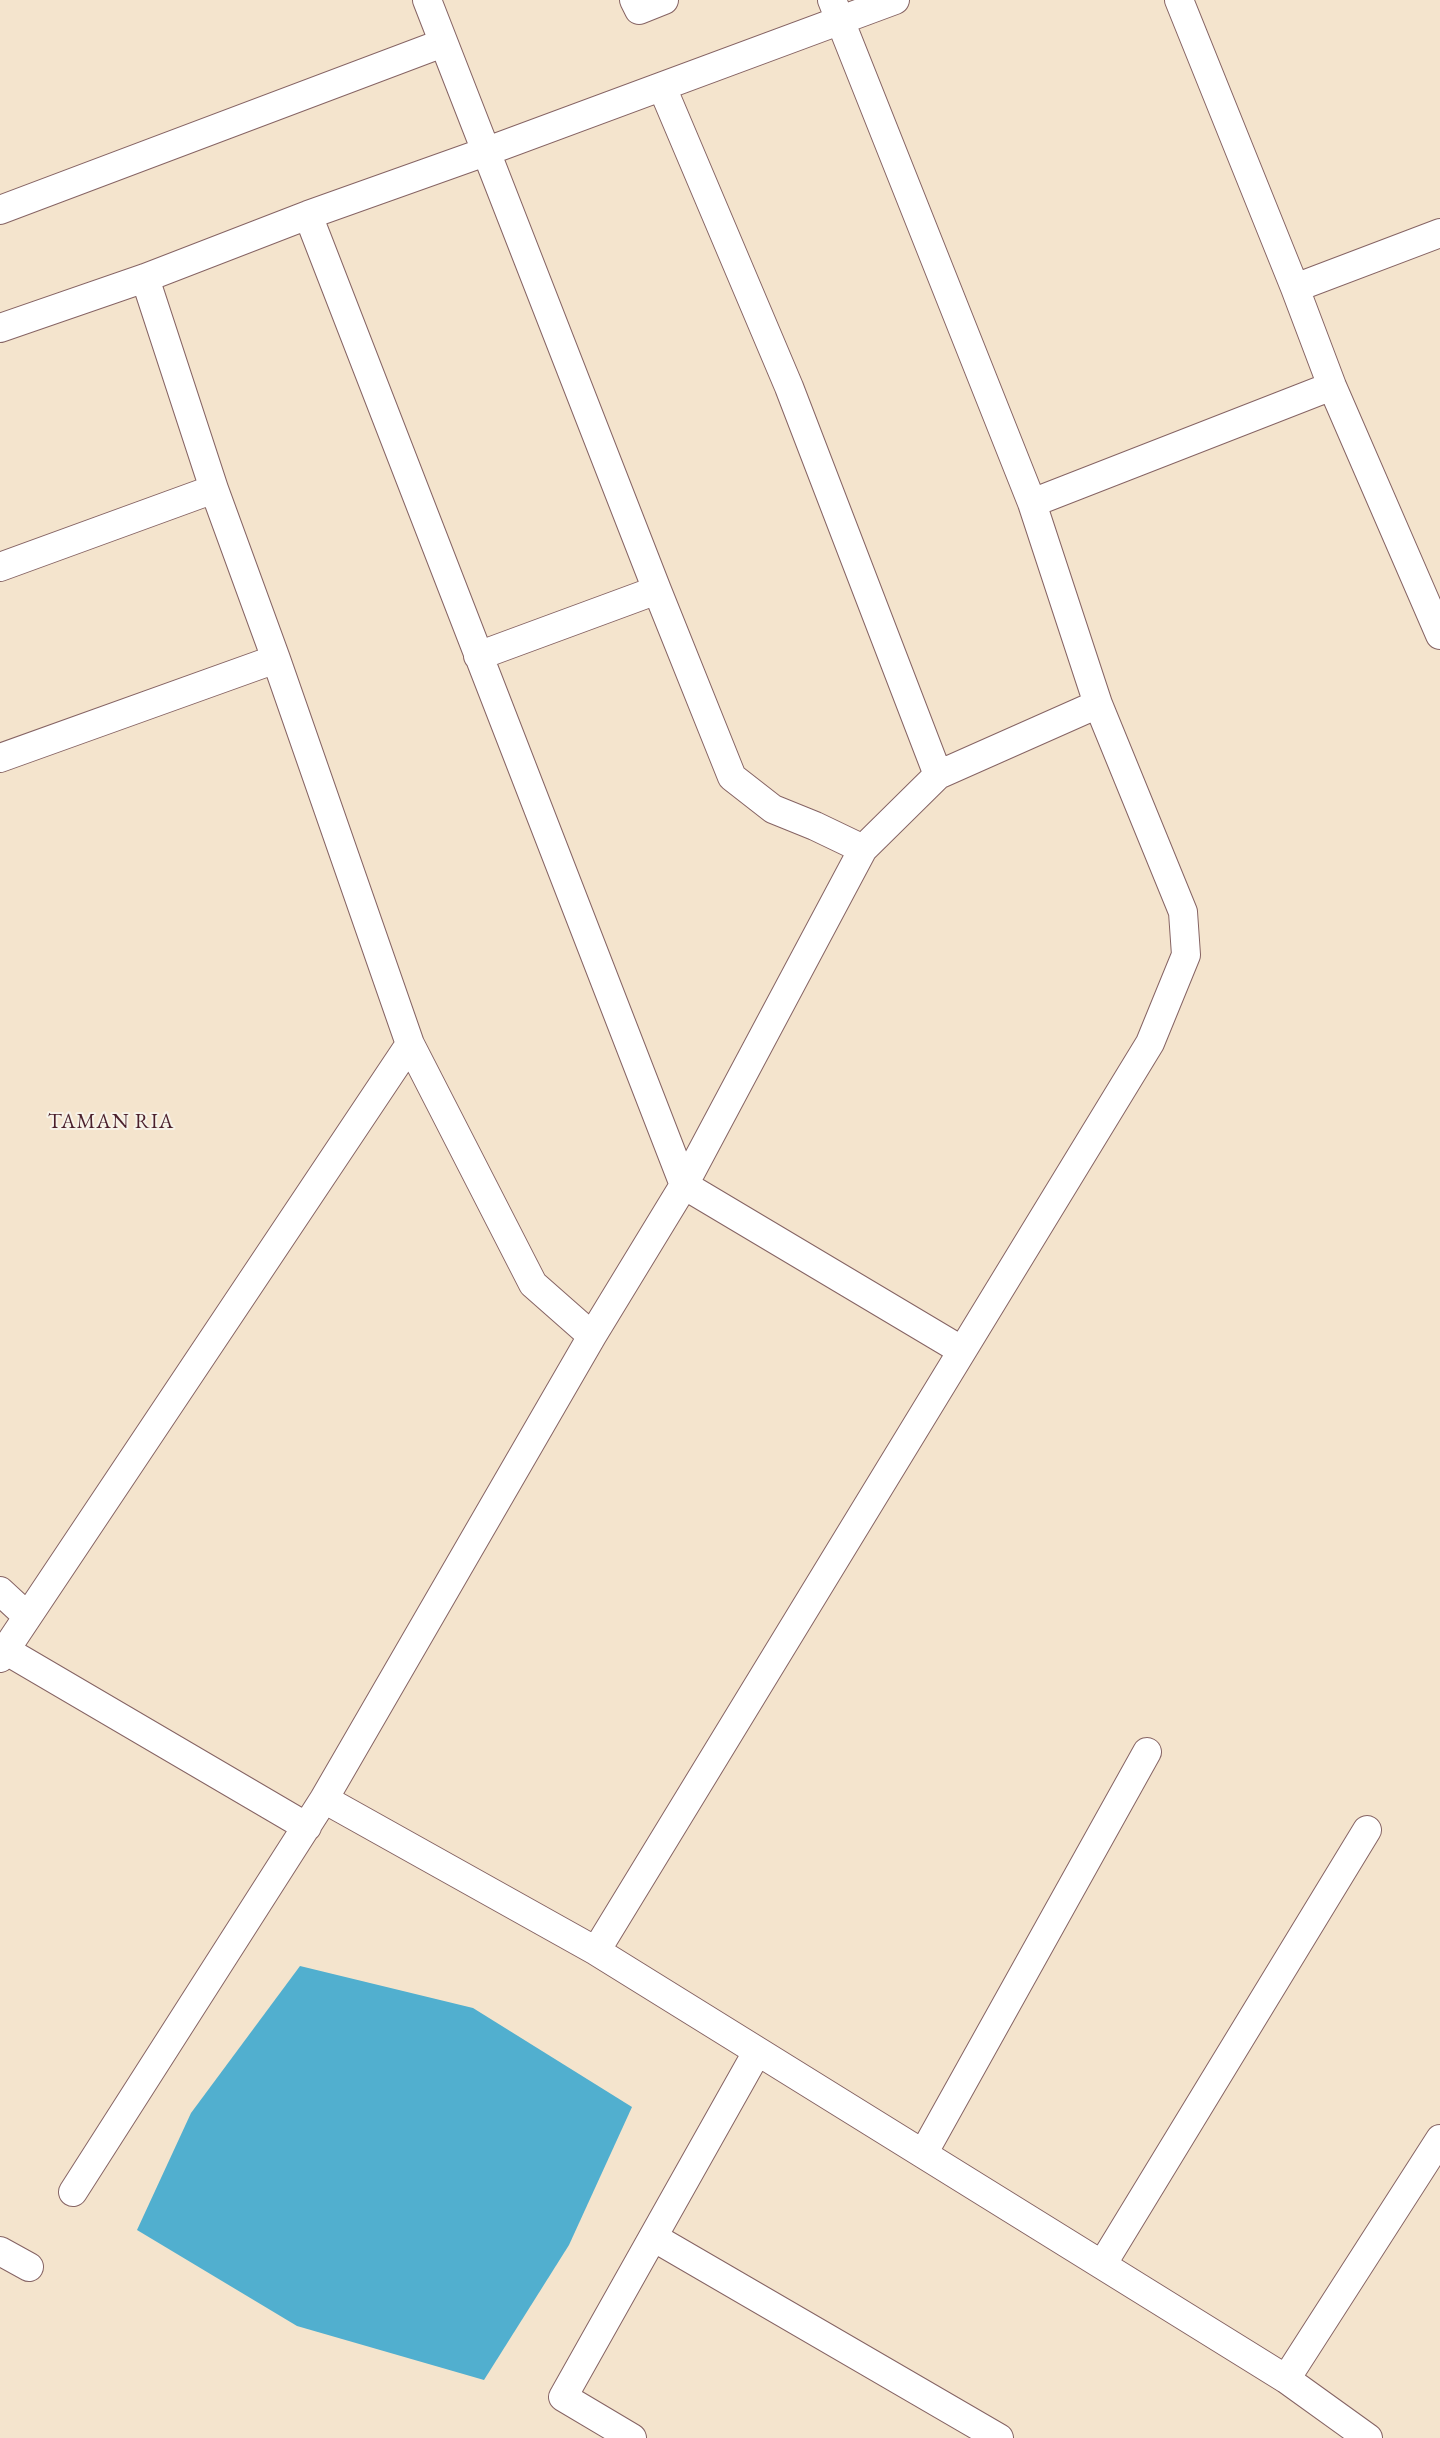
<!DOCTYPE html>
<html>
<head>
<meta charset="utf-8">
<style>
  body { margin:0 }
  canvas { display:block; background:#f4e4cd }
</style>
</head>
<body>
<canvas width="1440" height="2438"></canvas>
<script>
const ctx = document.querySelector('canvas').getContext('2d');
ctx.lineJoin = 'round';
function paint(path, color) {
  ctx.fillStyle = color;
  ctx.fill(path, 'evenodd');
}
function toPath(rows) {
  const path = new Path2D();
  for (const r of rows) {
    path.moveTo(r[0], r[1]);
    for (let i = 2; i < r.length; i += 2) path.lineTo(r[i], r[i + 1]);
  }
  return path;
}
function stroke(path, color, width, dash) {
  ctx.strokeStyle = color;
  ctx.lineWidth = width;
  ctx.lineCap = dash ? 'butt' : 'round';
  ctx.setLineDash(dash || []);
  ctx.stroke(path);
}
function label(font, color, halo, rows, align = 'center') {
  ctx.font = font + ' "EB Garamond",serif';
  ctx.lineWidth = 4;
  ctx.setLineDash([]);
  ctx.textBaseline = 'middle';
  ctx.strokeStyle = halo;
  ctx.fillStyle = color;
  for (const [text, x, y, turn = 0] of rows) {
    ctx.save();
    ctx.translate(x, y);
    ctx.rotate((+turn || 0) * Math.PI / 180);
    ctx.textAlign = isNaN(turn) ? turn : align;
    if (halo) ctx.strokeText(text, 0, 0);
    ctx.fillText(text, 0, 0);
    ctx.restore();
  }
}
paint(toPath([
  [300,1966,473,2008,632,2107,569,2245,484,2380,297,2326,137,2230,191,2113]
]), '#51afcf');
const minor = toPath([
  [427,0,657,590,732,777,773,809,815,826,863,849],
  [634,0,639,10,664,0],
  [1179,0,1295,288,1332,386,1440,635],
  [662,87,789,387,938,775],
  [0,210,443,43],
  [308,215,684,1185,961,1350],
  [145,278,214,489,276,659,410,1044,533,1284,592,1336],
  [1295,288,1440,233],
  [0,328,145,278,308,215,485,152,895,0],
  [1032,503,1332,386],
  [0,567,214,489],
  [478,656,657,590],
  [0,758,276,659],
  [0,1591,27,1616],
  [5,1650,307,1827],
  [0,1658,410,1044],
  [324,1799,596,1951,1286,2379,1368,2438],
  [596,1951,1150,1043,1186,955,1183,912,1098,704,1032,503,832,0],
  [923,2154,1147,1752],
  [73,2192,324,1799,592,1336,684,1185,863,849,938,775,1098,704],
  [653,2237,999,2438],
  [0,2251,29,2267],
  [1102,2265,1367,1830],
  [1286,2379,1440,2139],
  [632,2438,563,2397,757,2052]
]);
stroke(minor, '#866464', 30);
stroke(minor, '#fff', 28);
ctx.letterSpacing = '1px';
label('21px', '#4a1f2b', '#f7f3e8', [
  ["TAMAN RIA",111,1122]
]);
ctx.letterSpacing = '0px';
</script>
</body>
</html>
